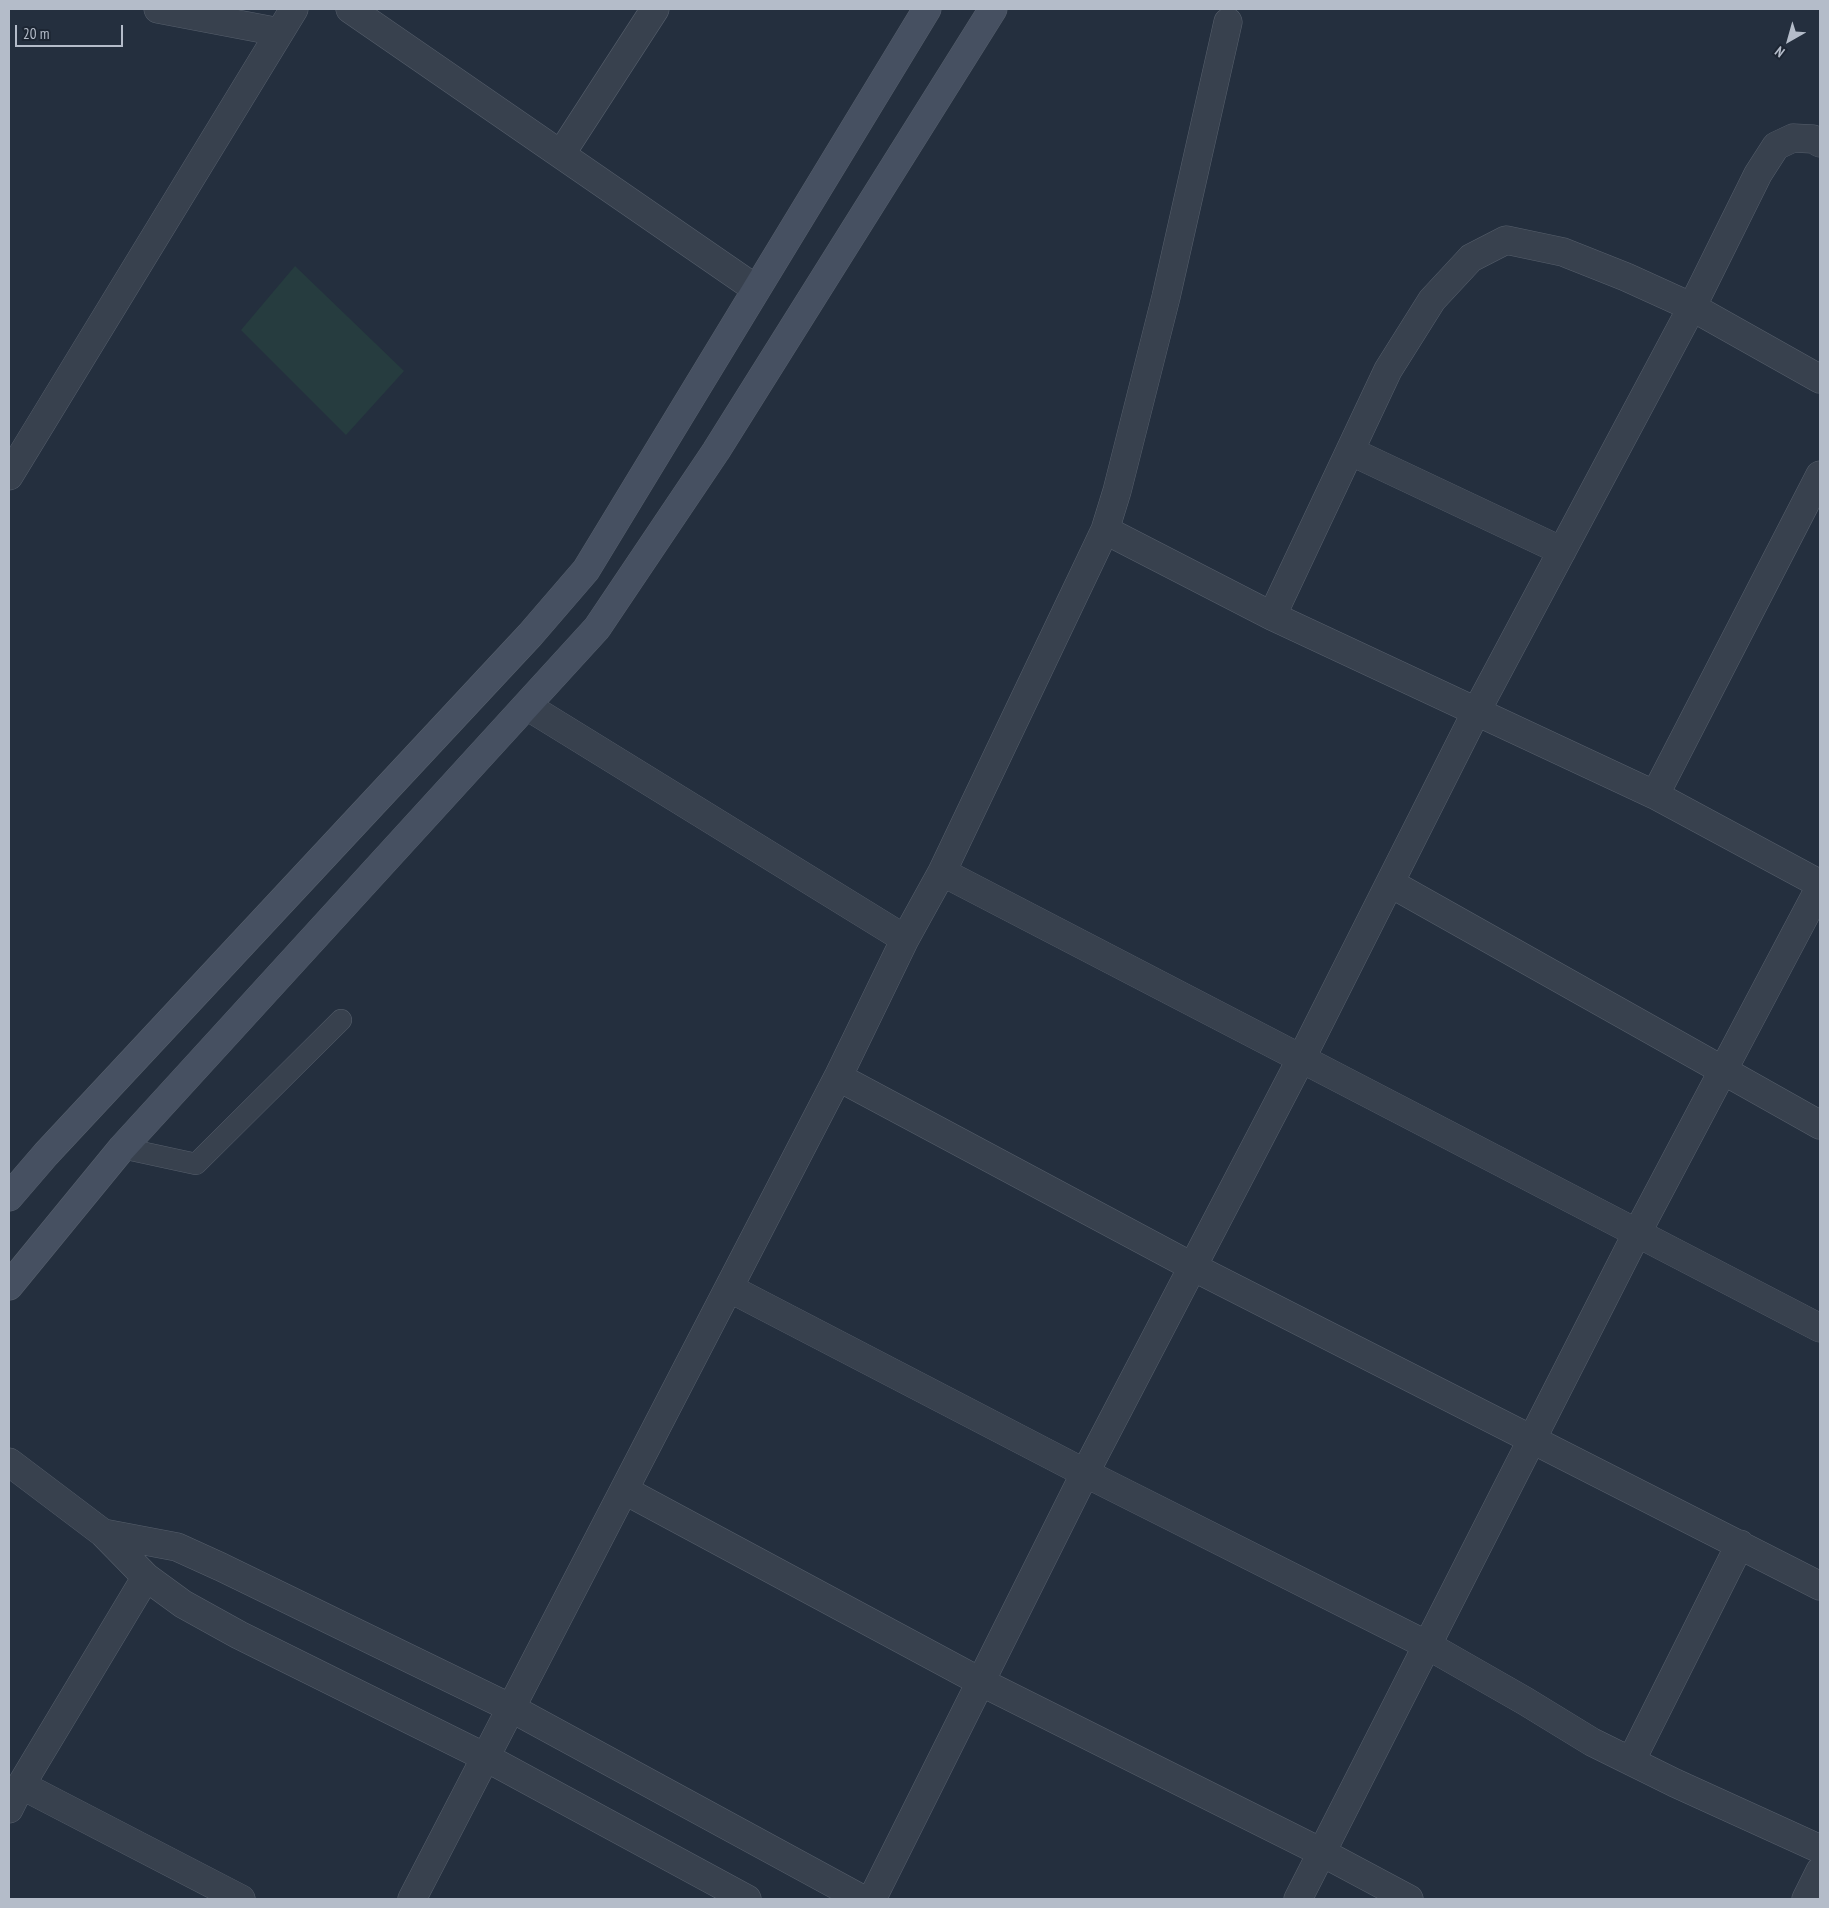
<!DOCTYPE html>
<html>
<head>
<meta charset="utf-8">
<style>
  body { margin:0 }
  #map { position:relative; width:1829px; height:1908px; overflow:hidden; background:#242f3e; font-family:"PT Sans Narrow",sans-serif }
  canvas { display:block }
  .frame { position:absolute; inset:0; border:10px solid #b4bcc9; pointer-events:none }
  .north { position:absolute; left:1764px; top:15px; width:50px; height:50px; -webkit-text-stroke:4px #1d2633; paint-order:stroke; rotate:218deg; font-size:14px; font-weight:700; line-height:20px; text-align:center; color:#b4bcc9 }
  .north::after { content:''; display:block; margin:auto; width:18px; height:22px; background:#b4bcc9; clip-path:polygon(50% 0,100% 100%,50% 72%,0 100%) }
  .scale { position:absolute; left:15px; top:25px; width:108px; height:22px; box-sizing:border-box; border:2px solid #b4bcc9; border-top:0; padding-left:6px; font-size:15px; line-height:18px; white-space:nowrap; color:#b4bcc9; -webkit-text-stroke:4px #1d2633; paint-order:stroke }
</style>
</head>
<body>
<div id="map">
<canvas width="1829" height="1908"></canvas>
<div class="frame"></div>
<div class="north">N</div>
<div class="scale">20 m</div>
</div>
<script>
const ctx = document.querySelector('canvas').getContext('2d');
ctx.lineJoin = 'round';
function paint(path, color) {
  ctx.fillStyle = color;
  ctx.fill(path, 'evenodd');
}
function toPath(rows) {
  const path = new Path2D();
  for (const r of rows) {
    path.moveTo(r[0], r[1]);
    for (let i = 2; i < r.length; i += 2) path.lineTo(r[i], r[i + 1]);
  }
  return path;
}
function stroke(path, color, width, dash) {
  ctx.strokeStyle = color;
  ctx.lineWidth = width;
  ctx.lineCap = dash ? 'butt' : 'round';
  ctx.setLineDash(dash || []);
  ctx.stroke(path);
}
paint(toPath([
  [295,266,404,371,346,435,241,330]
]), '#263c3f');
const lane = toPath([
  [122,1148,196,1164,341,1020]
]);
const street = toPath([
  [158,9,279,32],
  [350,9,756,289],
  [561,154,655,9],
  [1350,451,1562,551],
  [9,476,294,9],
  [1105,530,1272,616,1655,795,1820,884],
  [1272,616,1388,370,1432,300,1471,258,1506,240,1563,252,1626,277,1692,307,1820,379],
  [527,706,905,939],
  [1655,795,1820,475],
  [942,872,1820,1328],
  [1390,883,1820,1125],
  [838,1077,1193,1267,1820,1586],
  [729,1288,1085,1473,1427,1645,1525,1701,1592,1742,1675,1783,1820,1849],
  [9,1462,103,1533,146,1577,183,1604,239,1635,485,1757,747,1899],
  [624,1490,981,1682,1321,1852,1409,1899],
  [103,1533,177,1547,221,1567,511,1708,862,1899],
  [1631,1761,1740,1544],
  [21,1785,241,1899],
  [9,1809,21,1785,146,1577],
  [412,1899,838,1077,905,939,942,872,1105,530,1117,491,1166,297,1228,22],
  [872,1899,1085,1473,1301,1059,1476,712,1692,307,1758,174,1776,146,1793,138,1813,139,1820,143],
  [1298,1899,1637,1233,1820,887],
  [1806,1899,1820,1871]
]);
const secondary = toPath([
  [9,1197,46,1154,530,635,586,570,927,9],
  [9,1286,122,1148,597,628,716,451,993,9]
]);
stroke(lane, '#565f6c', 22);
stroke(street, '#565f6c', 29);
stroke(secondary, '#565f6c', 29);
stroke(lane, '#38414e', 21);
stroke(street, '#38414e', 28);
stroke(secondary, '#465061', 28);
</script>
</body>
</html>
